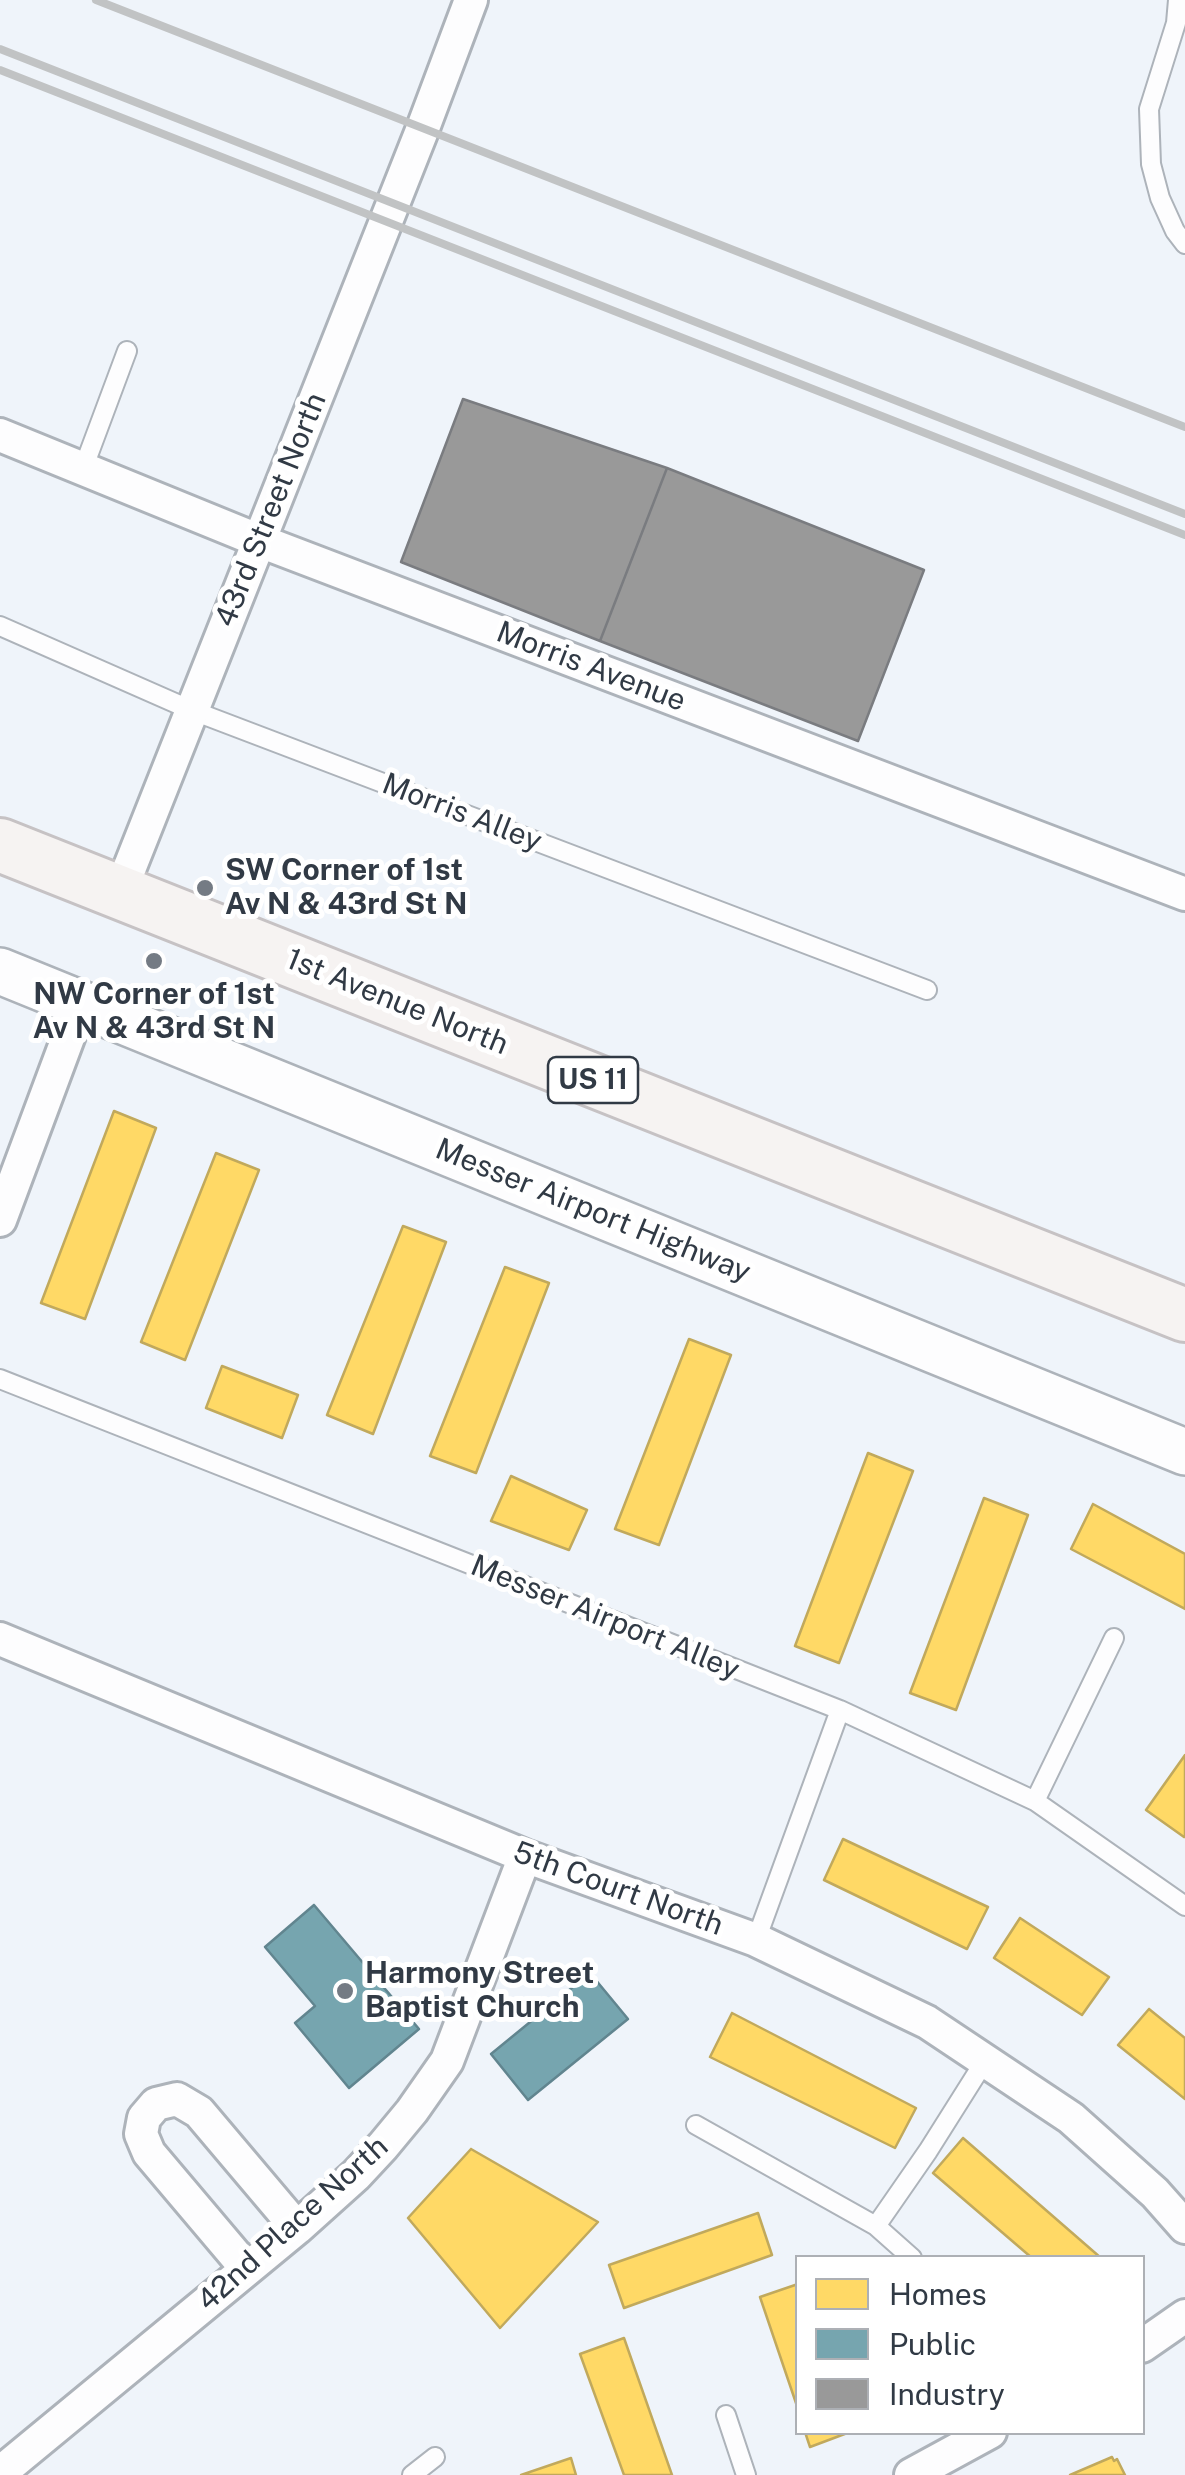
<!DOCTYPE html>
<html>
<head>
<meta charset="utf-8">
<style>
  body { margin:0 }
  #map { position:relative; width:1185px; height:2475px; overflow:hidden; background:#eff4fa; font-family:"Public Sans",sans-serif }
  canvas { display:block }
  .legend { position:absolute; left:795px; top:2255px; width:350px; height:180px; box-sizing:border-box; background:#fff; border:2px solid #adb0b5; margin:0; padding:12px 18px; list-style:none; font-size:30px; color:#313a45 }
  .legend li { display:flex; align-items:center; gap:20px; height:50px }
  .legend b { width:50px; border:2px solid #adb0b5 }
</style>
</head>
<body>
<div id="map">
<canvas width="1185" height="2475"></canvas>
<ul class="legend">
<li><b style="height:28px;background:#ffd966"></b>Homes</li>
<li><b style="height:28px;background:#76a5af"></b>Public</li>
<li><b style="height:28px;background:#999"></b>Industry</li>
</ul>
</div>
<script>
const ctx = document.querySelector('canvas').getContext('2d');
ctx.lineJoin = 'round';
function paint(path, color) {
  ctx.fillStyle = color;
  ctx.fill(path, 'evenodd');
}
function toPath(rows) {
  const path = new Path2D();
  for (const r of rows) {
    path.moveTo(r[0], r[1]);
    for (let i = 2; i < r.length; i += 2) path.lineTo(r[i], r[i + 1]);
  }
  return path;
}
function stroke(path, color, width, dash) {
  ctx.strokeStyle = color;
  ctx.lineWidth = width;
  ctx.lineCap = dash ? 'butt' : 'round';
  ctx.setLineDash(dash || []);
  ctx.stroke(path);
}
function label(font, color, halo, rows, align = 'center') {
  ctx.font = font + ' "Public Sans",sans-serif';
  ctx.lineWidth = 10;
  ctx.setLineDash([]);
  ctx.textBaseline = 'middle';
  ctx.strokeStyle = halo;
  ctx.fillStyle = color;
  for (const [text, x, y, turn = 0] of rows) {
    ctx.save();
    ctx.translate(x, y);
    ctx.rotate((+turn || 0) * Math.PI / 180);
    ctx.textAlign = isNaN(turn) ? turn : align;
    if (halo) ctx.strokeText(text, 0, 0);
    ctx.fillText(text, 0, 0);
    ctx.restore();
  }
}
const homes = toPath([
  [114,1111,156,1128,85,1319,41,1303,114,1111],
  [216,1153,259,1170,185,1360,141,1342,216,1153],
  [403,1226,446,1242,373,1434,327,1415,403,1226],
  [505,1267,549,1283,476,1473,430,1456,505,1267],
  [689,1339,731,1355,659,1545,615,1529,689,1339],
  [222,1366,298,1395,282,1438,206,1408,222,1366],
  [868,1453,913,1471,839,1663,795,1646,868,1453],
  [511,1476,587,1510,569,1550,491,1521,511,1476],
  [984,1498,1028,1515,956,1710,910,1693,984,1498],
  [1093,1504,1185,1554,1185,1609,1071,1549,1093,1504],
  [1185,1755,1185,1837,1184,1837,1146,1810,1185,1755],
  [843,1839,988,1907,967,1949,824,1880,843,1839],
  [1020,1918,1109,1977,1082,2015,994,1958,1020,1918],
  [1149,2009,1185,2038,1185,2099,1118,2045,1149,2009],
  [732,2013,916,2108,895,2148,710,2057,732,2013],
  [963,2138,1101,2258,1032,2258,933,2173,963,2138],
  [471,2149,598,2222,500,2328,408,2218,471,2149],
  [758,2213,772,2255,624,2308,609,2265,758,2213],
  [798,2284,798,2409,760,2297,798,2284],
  [624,2338,672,2475,624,2475,580,2354,624,2338],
  [805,2432,850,2432,810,2447,805,2432],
  [1112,2457,1114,2461,1117,2459,1125,2475,1070,2475,1112,2457],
  [571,2458,576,2475,521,2475,571,2458]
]);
paint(homes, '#ffd966');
stroke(homes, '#c1a95c', 2.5);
const public = toPath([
  [314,1905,419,2029,349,2088,295,2023,315,2006,265,1947,314,1905],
  [590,1973,628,2019,528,2100,491,2054,590,1973]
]);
paint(public, '#76a5af');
stroke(public, '#61858f', 2.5);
const industry = toPath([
  [463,399,667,468,600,641,401,562,463,399],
  [667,468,924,570,858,741,600,641,667,468]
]);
paint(industry, '#999');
stroke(industry, '#7a7c80', 2.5);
const lane = toPath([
  [1178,0,1176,23,1149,109,1151,164,1160,198,1175,231,1185,244],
  [83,469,127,351],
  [0,626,191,710,927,990],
  [0,1379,840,1710,1035,1801,1185,1906],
  [1035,1801,1114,1638],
  [756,1940,840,1710],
  [696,2125,876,2226],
  [912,2258,876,2226,928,2151,986,2059],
  [726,2415,746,2475],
  [412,2475,435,2457]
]);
const street = toPath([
  [0,435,260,541,1185,894],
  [120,892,423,128,471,0],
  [0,1220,81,1003],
  [0,1639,525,1856,756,1940,927,2022,1071,2118,1155,2193,1185,2227],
  [247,2269,149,2153,141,2134,144,2118,156,2104,177,2099,199,2112,297,2228],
  [1142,2346,1185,2316],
  [0,2473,297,2228,356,2175,383,2146,412,2111,447,2061,525,1856],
  [911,2475,990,2432]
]);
const secondary = toPath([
  [0,971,1185,1452]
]);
const primary = toPath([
  [0,845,1185,1315]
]);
stroke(lane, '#adb3ba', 22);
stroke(street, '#adb3ba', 38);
stroke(secondary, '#adb3ba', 50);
stroke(primary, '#c6c2c4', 58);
stroke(lane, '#fdfdfe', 18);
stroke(street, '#fdfdfe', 32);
stroke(secondary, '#fdfdfe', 45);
stroke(primary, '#f6f3f2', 52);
stroke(toPath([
  [96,0,1185,427],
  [0,49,1185,514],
  [0,70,1185,535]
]), '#c1c3c4', 8);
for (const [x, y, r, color] of [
  [205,888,10,"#747b84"],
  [154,961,10,"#747b84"],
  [345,1991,10,"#747b84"]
]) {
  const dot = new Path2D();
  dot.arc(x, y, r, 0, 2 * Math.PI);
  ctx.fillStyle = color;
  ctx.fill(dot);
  stroke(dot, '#fff', 4);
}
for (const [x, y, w] of [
  [593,1080,90]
]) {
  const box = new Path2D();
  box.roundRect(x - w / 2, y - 23, w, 46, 8);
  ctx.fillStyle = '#fff';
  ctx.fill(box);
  stroke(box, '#313a45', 2.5);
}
label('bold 28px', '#313a45', null, [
  ["US 11",593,1080]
]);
label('30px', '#313a45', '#fff', [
  ["43rd Street North",271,510,-68],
  ["Morris Avenue",591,667,21],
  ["Morris Alley",462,813,21],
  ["1st Avenue North",397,1002,22],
  ["Messer Airport Highway",593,1211,22],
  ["Messer Airport Alley",605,1618,22],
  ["5th Court North",618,1889,20],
  ["42nd Place North",293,2224,-42]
]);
label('bold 30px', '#313a45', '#fff', [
  ["SW Corner of 1st",225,871],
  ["Av N & 43rd St N",225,905],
  ["NW Corner of 1st",154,995,"center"],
  ["Av N & 43rd St N",154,1029,"center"],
  ["Harmony Street",365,1974],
  ["Baptist Church",365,2008]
], 'left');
</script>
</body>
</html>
